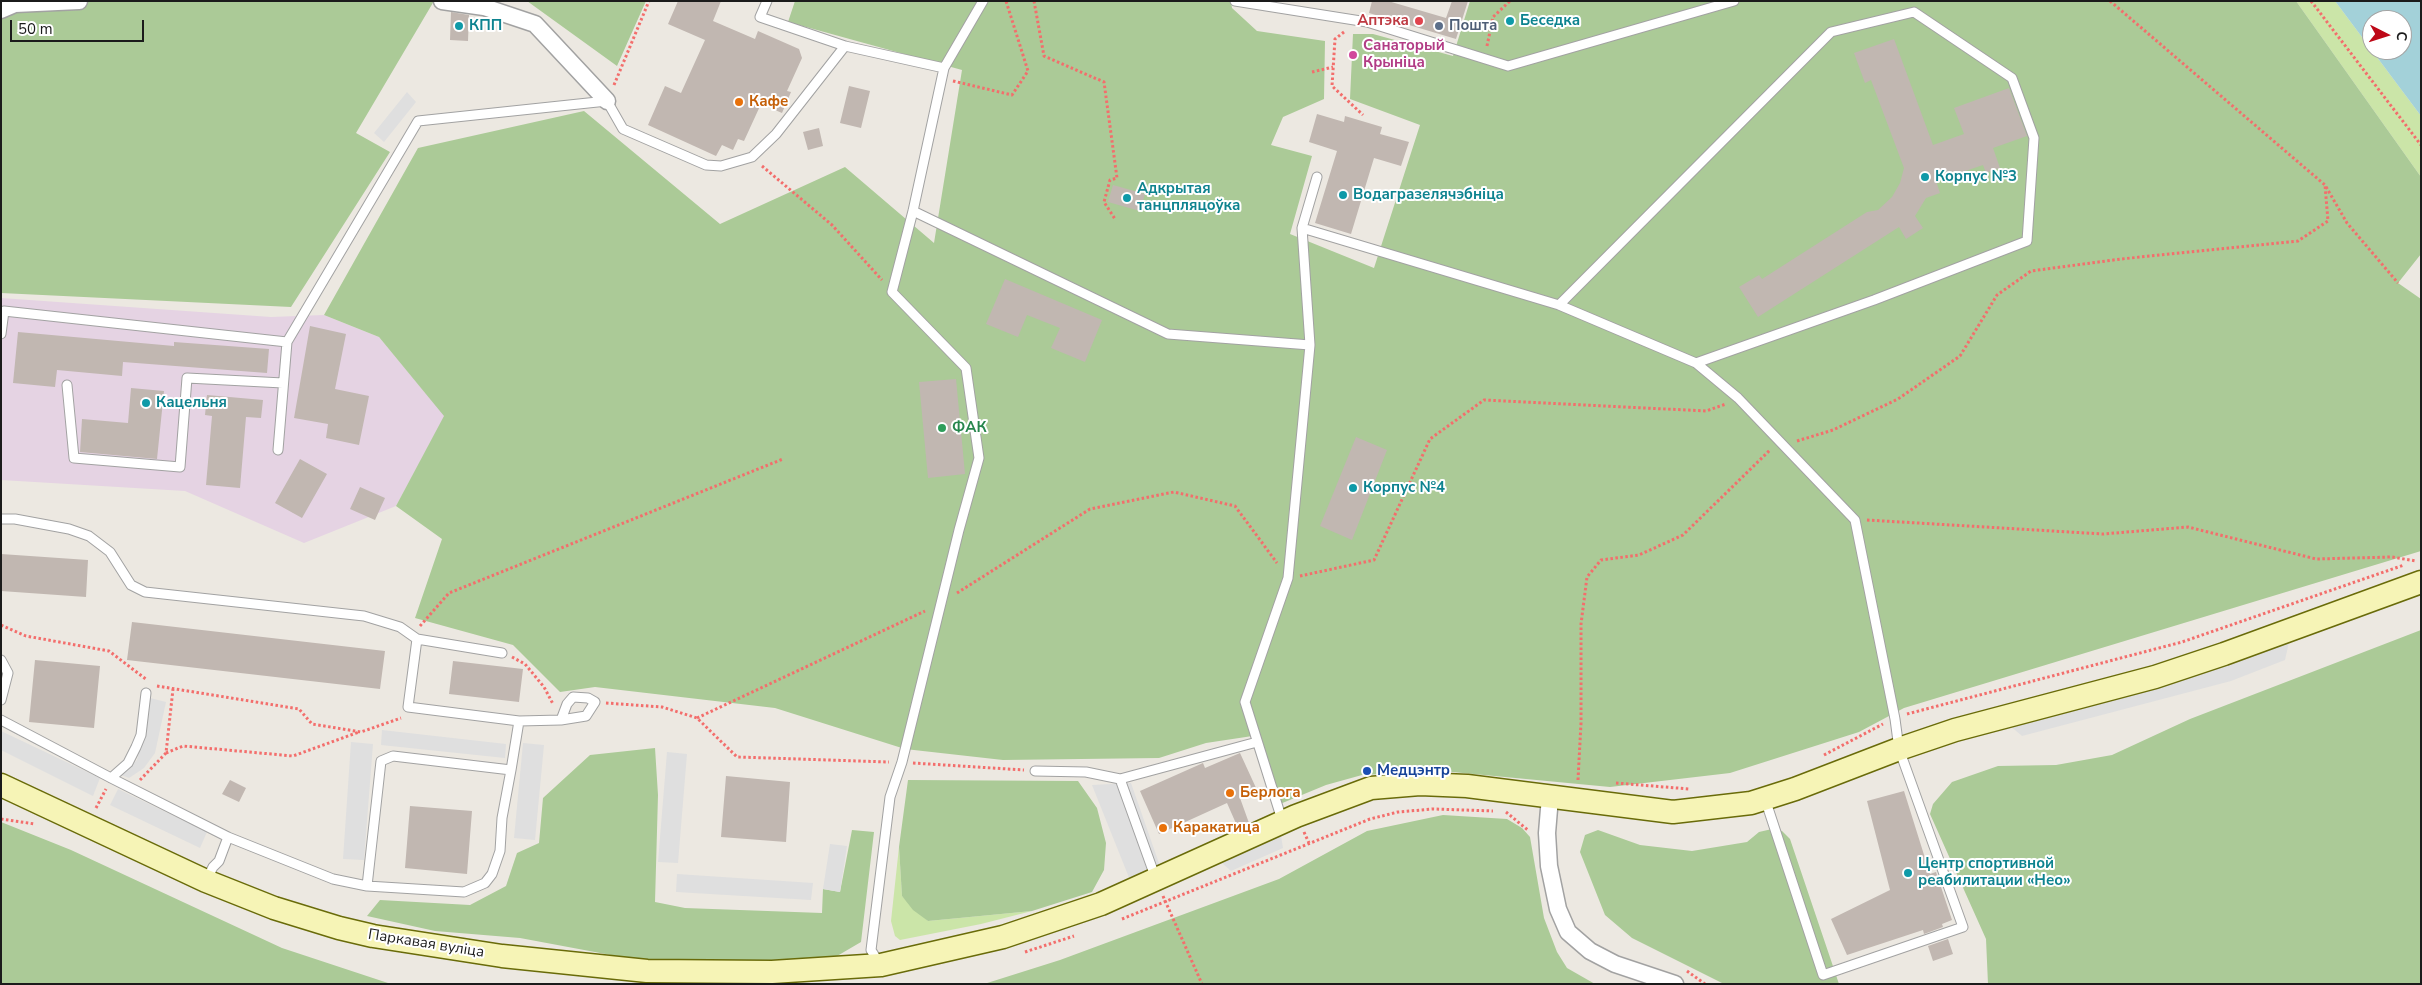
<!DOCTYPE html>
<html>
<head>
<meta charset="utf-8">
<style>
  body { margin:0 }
  #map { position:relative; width:2422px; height:985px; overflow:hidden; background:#ece8e1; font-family:"Nunito Sans",sans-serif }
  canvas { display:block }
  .frame { position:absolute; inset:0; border:2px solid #1b1b1b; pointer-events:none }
  .north { position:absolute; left:2362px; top:10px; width:50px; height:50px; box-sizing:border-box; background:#fff; border:1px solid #a4a4a4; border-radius:50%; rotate:95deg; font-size:14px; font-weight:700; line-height:20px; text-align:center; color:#1b1b1b }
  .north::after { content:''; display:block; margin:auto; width:18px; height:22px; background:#be0918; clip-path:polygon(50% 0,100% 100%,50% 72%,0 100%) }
  .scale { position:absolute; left:10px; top:20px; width:134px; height:22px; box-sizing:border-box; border:2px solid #1b1b1b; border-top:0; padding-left:6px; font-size:15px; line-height:18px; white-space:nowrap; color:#1b1b1b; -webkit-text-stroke:4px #fff; paint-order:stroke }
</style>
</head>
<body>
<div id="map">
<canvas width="2422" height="985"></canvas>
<div class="frame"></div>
<div class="north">С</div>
<div class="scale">50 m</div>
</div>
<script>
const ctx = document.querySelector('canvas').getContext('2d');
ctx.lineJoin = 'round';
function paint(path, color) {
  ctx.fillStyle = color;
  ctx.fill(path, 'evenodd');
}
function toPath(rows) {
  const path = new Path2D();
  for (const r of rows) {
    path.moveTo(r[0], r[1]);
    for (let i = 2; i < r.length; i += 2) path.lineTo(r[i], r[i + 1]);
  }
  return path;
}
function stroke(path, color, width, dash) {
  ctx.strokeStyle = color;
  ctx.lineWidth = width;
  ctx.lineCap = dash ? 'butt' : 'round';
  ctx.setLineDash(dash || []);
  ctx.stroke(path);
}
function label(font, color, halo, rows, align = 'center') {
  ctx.font = font + ' "Nunito Sans",sans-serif';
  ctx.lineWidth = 4;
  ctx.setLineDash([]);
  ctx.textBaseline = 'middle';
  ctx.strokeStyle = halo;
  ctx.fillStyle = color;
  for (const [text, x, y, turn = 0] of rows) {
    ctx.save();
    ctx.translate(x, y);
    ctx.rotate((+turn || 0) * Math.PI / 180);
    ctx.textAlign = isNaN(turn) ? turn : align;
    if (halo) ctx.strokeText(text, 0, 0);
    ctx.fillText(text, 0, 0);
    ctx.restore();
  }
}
paint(toPath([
  [1,298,271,317,324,315,379,337,445,416,396,506,304,543,185,491,1,480]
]), '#e5d3e3');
paint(toPath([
  [2296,1,2335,1,2421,116,2421,177],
  [899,847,902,896,928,921,1032,911,981,924,900,940,895,936,891,921]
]), '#cbe5a8');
paint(toPath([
  [1,1,434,1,356,133,390,152,291,307,1,293],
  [527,1,646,1,617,66],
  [795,1,1231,1,1232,8,1257,31,1325,41,1324,99,1283,117,1271,145,1312,156,1290,234,1374,268,1420,125,1350,99,1353,34,1373,34,1453,56,1470,1,2296,1,2421,177,2421,254,2398,283,2421,299,2421,551,1904,708,1859,732,1730,773,1610,787,1442,771,1362,775,1326,785,1280,804,1259,735,1206,743,1159,758,1003,760,905,749,775,708,595,687,560,692,513,645,415,618,442,539,396,506,444,416,379,337,324,315,418,148,584,111,720,224,845,167,934,243,962,70,788,22],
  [2421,630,2421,984,1988,984,1986,939,1930,814,1933,804,1952,782,1998,766,2056,765,2112,755,2190,719],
  [655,748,658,795,655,902,685,908,822,913,823,889,840,892,852,830,874,832,861,942,832,959,788,962,643,961,520,938,435,931,367,916,380,900,470,905,506,886,517,853,539,843,543,798,590,755],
  [908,780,1078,781,1097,808,1106,843,1104,870,1092,892,1032,911,928,921,913,910,902,896,899,847],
  [1443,815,1507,819,1522,828,1530,837,1544,918,1557,952,1567,968,1595,984,984,984,1060,960,1279,879,1367,831],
  [1,822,71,850,282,948,391,984,1,984],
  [1772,829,1782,831,1790,839,1839,984,1724,984,1632,938,1605,915,1580,852,1585,835,1598,830,1640,845,1692,851,1747,842,1759,832]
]), '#abca97');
paint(toPath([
  [407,92,416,102,384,142,374,133],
  [2289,642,2285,660,2231,681,2022,736,2009,725],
  [150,698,166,702,155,753,144,768,129,778,121,775,137,760],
  [382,730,506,744,505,758,381,745],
  [1,731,100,778,93,796,1,750],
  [351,742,373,744,364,860,343,859],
  [523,743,544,745,535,840,514,838],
  [667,752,687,754,678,863,658,862],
  [1131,783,1161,869,1130,880,1092,785],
  [118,789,207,832,200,848,110,805],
  [1281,836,1283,848,1231,871,1222,863],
  [830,844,847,846,840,892,823,889],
  [677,874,813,883,811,900,676,892]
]), '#dfdfdf');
paint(toPath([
  [2335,1,2421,1,2421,116],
  [2372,20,2402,20,2402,50,2372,50]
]), '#a3d1d9');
paint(toPath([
  [678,1,721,1,713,21,755,39,758,31,799,49,802,58,787,91,791,92,782,113,761,104,744,141,738,139,733,150,722,145,716,156,648,125,665,86,681,93,705,40,668,24],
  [1372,1,1388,1,1446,18,1452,1,1468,1,1456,39,1369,13],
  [451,12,469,15,468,41,450,40],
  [1894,39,1933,145,1964,134,1954,108,2009,88,2027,136,1993,148,2000,168,1986,173,1983,165,1936,181,1940,193,1926,198,1915,216,1923,228,1906,239,1899,227,1758,317,1739,287,1759,275,1762,279,1867,212,1878,210,1892,197,1900,183,1904,168,1871,80,1865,83,1854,53],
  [849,86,870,91,861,128,840,123],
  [1317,114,1344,122,1345,116,1382,127,1380,134,1409,142,1401,166,1374,158,1351,234,1315,223,1337,151,1309,142],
  [819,128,823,146,808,150,803,132],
  [1113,185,1145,194,1140,211,1108,202],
  [1005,279,1102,320,1085,362,1051,348,1060,328,1027,315,1018,337,986,324],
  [310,326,346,334,335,389,369,396,359,445,326,438,328,424,294,418],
  [18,332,174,346,174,342,269,349,267,373,123,362,122,376,57,370,55,387,13,383],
  [956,379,965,474,928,478,919,382],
  [131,388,164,391,157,459,80,452,82,419,128,423],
  [207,395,263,400,261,418,246,417,240,488,206,485,212,416,205,415],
  [1356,437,1387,450,1352,540,1320,526],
  [300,459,327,474,302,518,275,503],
  [360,487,385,498,375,520,350,509],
  [1,554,88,560,86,597,1,591],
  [132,622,385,651,380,689,127,660],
  [35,660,100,666,94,728,29,722],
  [453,661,523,669,519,702,449,694],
  [1240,753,1257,790,1240,798,1249,823,1238,828,1227,803,1159,834,1140,791,1203,763,1205,768],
  [726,776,790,782,786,842,721,837],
  [230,780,246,788,239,802,222,794],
  [1904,791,1930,874,1936,872,1952,920,1942,924,1943,927,1924,934,1923,930,1847,955,1831,919,1890,890,1867,801],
  [410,806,472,811,467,874,405,868],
  [1948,939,1953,954,1933,961,1928,946]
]), '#c1b7b1');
const lane = toPath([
  [767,1,760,17,845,46],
  [1235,1,1367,22,1508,66,1734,1],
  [913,211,1168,334,1310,345],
  [1302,228,1559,305,1696,363,1874,300,2027,241,2034,138,2012,78,1914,12,1831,32,1559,305],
  [1,334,4,311,287,342,418,121,607,101,623,129,706,165,721,166,752,157,776,134,845,46,944,68],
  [1696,363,1738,398,1855,520,1895,719,1899,749,1963,927,1823,975,1765,799],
  [67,385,74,458,180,467,187,378,283,383],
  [278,450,287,342],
  [1,519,15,519,69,529,89,536,110,552,131,585,145,592,364,616,400,627,417,639,408,707,519,721,511,770,393,756,381,761,367,886],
  [417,639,502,653],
  [1,660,8,673,1,700],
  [1,720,111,778,228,837,333,879,367,886,464,892,485,883,492,874,500,851,502,818,511,770],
  [519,721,561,720,586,716,595,702,588,698,573,697,567,704,561,720],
  [1035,771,1086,772,1120,779],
  [111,778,128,763,136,747,141,735,146,693],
  [1283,823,1245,702,1288,578,1310,345,1302,228,1317,177],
  [1156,879,1120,779,1257,742],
  [206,881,213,867,219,861,228,837],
  [879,963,871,950,890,797,902,762,959,530,979,458,966,368,892,292,913,211,944,68,983,1]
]);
const street = toPath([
  [442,1,484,7,535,24,607,101],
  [1,10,15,4,79,1],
  [1550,797,1547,833,1549,866,1558,909,1568,932,1590,951,1615,964,1675,984]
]);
const secondary = toPath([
  [1,785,206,881,274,908,339,928,373,936,502,956,647,971,772,972,881,965,1003,937,1101,904,1296,816,1371,788,1420,784,1467,786,1673,812,1751,803,1795,789,1899,749,1955,730,2155,677,2224,654,2421,582]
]);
stroke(lane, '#a2a2a2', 11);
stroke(street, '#a2a2a2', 19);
stroke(secondary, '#696b09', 25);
stroke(toPath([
  [1034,1,1044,56,1104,82,1117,178,1110,180,1104,202,1115,219],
  [2110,1,2325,185,2347,223,2398,283],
  [2311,1,2421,145],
  [1344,32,1335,39,1332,86,1363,115],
  [1487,46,1493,17,1510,1],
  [1312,72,1333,67],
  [953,81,1012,95,1028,71,1006,1],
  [614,85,649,1],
  [762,166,832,225,882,280],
  [1797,441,1833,430,1898,399,1960,356,1997,295,2031,271,2121,259,2298,241,2328,221,2325,185],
  [1867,520,2103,534,2188,527,2316,559,2392,557,2416,561],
  [1300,576,1374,560,1430,439,1484,400,1706,411,1726,404],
  [957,593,1090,509,1174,492,1235,506,1277,563],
  [1,625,26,636,109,651,147,680],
  [420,626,449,593,783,459],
  [512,657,525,664,544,687,553,704],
  [157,686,299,709,312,724,361,732,401,718],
  [606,703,662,707,697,718,737,757,889,762],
  [1907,714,2182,642,2404,565],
  [697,718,925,611],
  [166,753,183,746,293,756,359,732],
  [1824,755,1883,724],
  [913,763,1024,770],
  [140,780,166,753,173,689],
  [1578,780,1581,723,1581,624,1587,577,1601,560,1639,555,1683,535,1770,450],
  [1616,783,1689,789],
  [96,808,106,789],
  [1506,812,1529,831],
  [1,819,35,824],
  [1304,832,1309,843],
  [1163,896,1202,984],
  [1122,919,1370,819,1398,812,1433,809,1493,811],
  [1025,952,1074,936],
  [1687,971,1705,984]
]), '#f36e6c', 3, [2.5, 2.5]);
stroke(lane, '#fff', 9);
stroke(street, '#fff', 16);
stroke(secondary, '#f6f4b6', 22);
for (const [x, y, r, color] of [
  [1419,21,5,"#e0444e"],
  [1510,21,5,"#0f9aa8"],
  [459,26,5,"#0f9aa8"],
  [1439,26,5,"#5c6f8a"],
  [1353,55,5,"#d1479c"],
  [739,102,5,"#e8710a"],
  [1925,177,5,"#0f9aa8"],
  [1343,195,5,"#0f9aa8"],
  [1127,198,5,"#0f9aa8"],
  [146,403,5,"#0f9aa8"],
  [942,428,5,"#2e9e5b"],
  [1353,488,5,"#0f9aa8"],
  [1367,771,5,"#1a4fb4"],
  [1230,793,5,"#e8710a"],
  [1163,828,5,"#e8710a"],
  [1908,873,5,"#0f9aa8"]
]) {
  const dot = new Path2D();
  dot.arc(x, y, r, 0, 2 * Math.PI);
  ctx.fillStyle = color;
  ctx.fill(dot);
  stroke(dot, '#fff', 2);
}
label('bold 15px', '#be3a42', '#fff', [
  ["Аптэка",1409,21]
], 'right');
label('bold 15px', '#0d838f', '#fff', [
  ["Беседка",1520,21],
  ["КПП",469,26],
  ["Корпус №3",1935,177],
  ["Адкрытая",1137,189],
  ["танцпляцоўка",1137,206],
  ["Водагразелячэбніца",1353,195],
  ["Кацельня",156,403],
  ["Корпус №4",1363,488],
  ["Центр спортивной",1918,864],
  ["реабилитации «Нео»",1918,881]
], 'left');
label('bold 15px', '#4e5e75', '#fff', [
  ["Пошта",1449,26]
], 'left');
label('bold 15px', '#b23c85', '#fff', [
  ["Санаторый",1363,46],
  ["Крыніца",1363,63]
], 'left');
label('bold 15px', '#c56008', '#fff', [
  ["Кафе",749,102],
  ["Берлога",1240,793],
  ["Каракатица",1173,828]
], 'left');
label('bold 15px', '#27864d', '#fff', [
  ["ФАК",952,428]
], 'left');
label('bold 15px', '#164399', '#fff', [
  ["Медцэнтр",1377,771]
], 'left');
label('15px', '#1b1b1b', '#fff', [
  ["Паркавая вуліца",426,944,9]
]);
</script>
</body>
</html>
